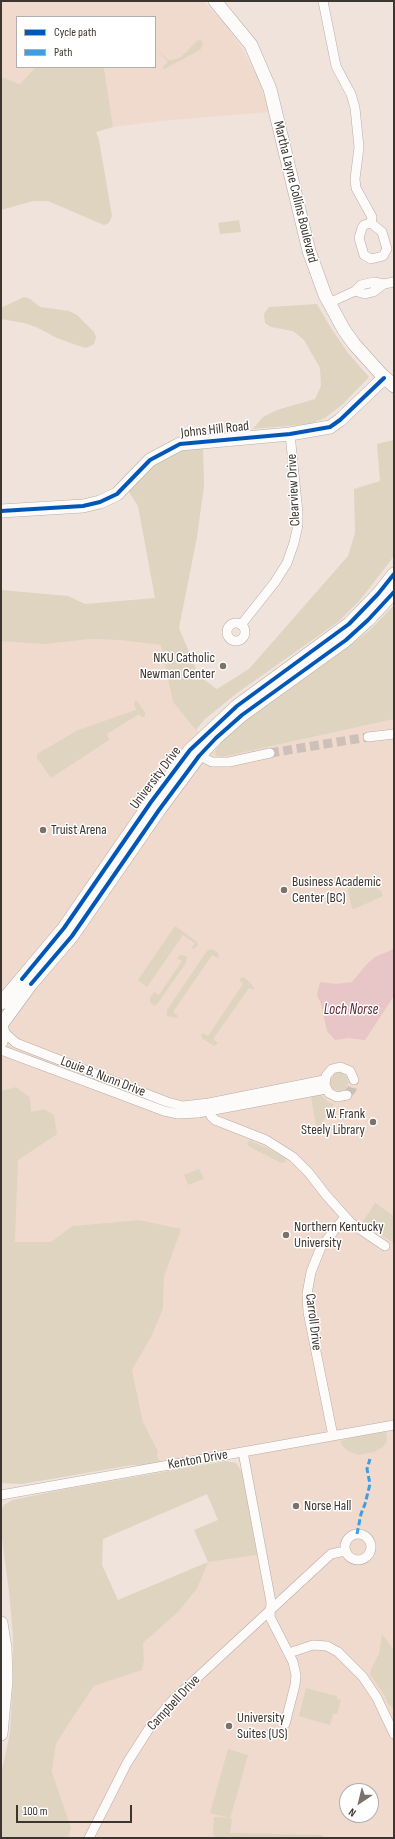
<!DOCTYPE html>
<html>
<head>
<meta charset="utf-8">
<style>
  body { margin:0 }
  #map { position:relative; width:395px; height:1839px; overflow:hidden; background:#f0e3dc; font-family:"Sofia Sans Condensed",sans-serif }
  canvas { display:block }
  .frame { position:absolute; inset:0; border:2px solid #3d352f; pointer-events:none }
  .legend { position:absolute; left:16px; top:16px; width:140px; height:52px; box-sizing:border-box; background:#fff; border:1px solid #b1aeac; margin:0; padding:5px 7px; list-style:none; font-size:12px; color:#3d352f }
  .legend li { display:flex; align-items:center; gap:8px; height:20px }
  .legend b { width:20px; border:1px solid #b1aeac }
  .north { position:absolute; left:339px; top:1783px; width:40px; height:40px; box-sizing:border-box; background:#fff; border:1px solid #b1aeac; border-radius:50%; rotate:215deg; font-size:11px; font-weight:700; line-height:16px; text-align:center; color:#3d352f }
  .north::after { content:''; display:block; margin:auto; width:14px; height:18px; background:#7c726c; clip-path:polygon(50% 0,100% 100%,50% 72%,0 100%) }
  .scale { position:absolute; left:16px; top:1805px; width:116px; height:18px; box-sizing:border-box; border:2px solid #3d352f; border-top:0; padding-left:5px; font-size:12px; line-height:14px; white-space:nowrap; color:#3d352f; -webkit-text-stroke:3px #fff; paint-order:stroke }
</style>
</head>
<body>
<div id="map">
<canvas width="395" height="1839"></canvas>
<div class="frame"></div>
<ul class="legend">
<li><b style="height:5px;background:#0057b8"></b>Cycle path</li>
<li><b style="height:5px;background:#3f9de1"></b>Path</li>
</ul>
<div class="north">N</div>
<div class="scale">100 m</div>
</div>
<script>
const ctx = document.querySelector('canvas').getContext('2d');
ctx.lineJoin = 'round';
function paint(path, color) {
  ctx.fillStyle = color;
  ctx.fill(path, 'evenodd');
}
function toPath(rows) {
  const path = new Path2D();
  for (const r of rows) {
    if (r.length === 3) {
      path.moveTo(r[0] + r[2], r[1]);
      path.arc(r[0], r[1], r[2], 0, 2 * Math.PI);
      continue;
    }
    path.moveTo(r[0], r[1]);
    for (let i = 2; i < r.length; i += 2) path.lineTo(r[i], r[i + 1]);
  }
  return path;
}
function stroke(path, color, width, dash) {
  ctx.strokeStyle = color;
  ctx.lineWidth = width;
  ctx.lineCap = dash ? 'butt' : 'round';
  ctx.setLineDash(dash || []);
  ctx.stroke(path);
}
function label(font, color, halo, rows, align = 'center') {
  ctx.font = font + ' "Sofia Sans Condensed",sans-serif';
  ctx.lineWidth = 3;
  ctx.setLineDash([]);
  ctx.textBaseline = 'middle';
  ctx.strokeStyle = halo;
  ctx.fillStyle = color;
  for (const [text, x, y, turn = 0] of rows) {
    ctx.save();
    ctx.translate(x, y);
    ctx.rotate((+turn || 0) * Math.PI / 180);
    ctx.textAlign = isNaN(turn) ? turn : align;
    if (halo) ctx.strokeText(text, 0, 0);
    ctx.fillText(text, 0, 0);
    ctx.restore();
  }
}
paint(toPath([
  [1,1,203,1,224,23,244,51,258,78,269,112,161,121,113,127,104,67,155,67,155,17,17,17,17,67,36,67,20,84,1,77],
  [90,639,120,640,162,645,173,702,213,747,216,755,222,757,394,719,394,1838,68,1838,71,1828,52,1772,56,1744,73,1717,94,1686,142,1670,144,1660,143,1643,178,1612,197,1589,208,1562,256,1555,242,1472,235,1449,161,1463,157,1456,158,1450,143,1422,132,1370,151,1337,163,1309,164,1277,180,1229,139,1220,72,1226,51,1242,15,1242,17,1160,31,1112,16,1087,1,1091,1,641],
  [347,1791,371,1791,371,1815,347,1815]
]), '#efdacd');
paint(toPath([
  [198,40,202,41,203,44,200,50,164,69,163,67,168,62,155,47,168,60,171,60,180,58],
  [36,67,104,67,113,127,96,132,99,140,112,216,109,223,104,225,48,201,33,201,1,210,1,77,20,84],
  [239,220,241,232,220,234,218,223],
  [24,297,30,299,40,307,69,311,77,315,94,332,96,337,94,344,86,348,79,346,57,338,36,327,24,323,1,319,1,308],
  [317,304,331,328,348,353,369,377,343,404,325,418,310,424,253,429,263,417,277,410,315,399,321,386,320,368,304,340,293,331,271,327,265,323,264,314,269,307],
  [394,440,394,556,361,599,338,622,237,693,205,719,196,730,173,702,161,645,120,640,90,639,44,644,1,641,1,590,68,596,85,604,155,598,138,506,127,489,160,459,178,449,203,445,204,486,197,537,179,628,199,676,217,689,249,669,348,556,355,533,354,489,380,481,377,444],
  [394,605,394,719,222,757,216,756,215,751,223,740,244,722,347,648,371,629],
  [136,700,145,712,145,717,142,717,139,714,107,734,109,740,51,778,37,758,37,754,78,730,136,710,134,703],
  [357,878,381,891,383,896,354,909,352,908,348,891,349,884],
  [175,926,197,942,198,945,193,949,192,948,195,943,183,935,147,987,138,980],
  [211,949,217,952,219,956,218,958,212,955,173,1012,178,1016,177,1018,167,1016,167,1010,207,951],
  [180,955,187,956,186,963,158,1003,154,1006,150,1002,150,998,154,992,159,995,182,961,177,958],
  [244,977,252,985,255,990,249,988,213,1039,218,1043,214,1046,202,1038,201,1034,203,1033,208,1036,243,984,239,979],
  [340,1072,347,1077,348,1083,346,1089,340,1091,332,1088,330,1082,334,1074],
  [16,1087,30,1098,31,1112,44,1109,54,1115,57,1134,18,1160,15,1242,51,1242,72,1226,139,1220,181,1229,164,1277,163,1309,151,1337,132,1370,143,1422,158,1451,157,1456,161,1463,150,1465,132,1465,22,1484,1,1483,1,1091],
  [321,1095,328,1102,334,1104,317,1130,311,1097],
  [249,1140,275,1152,285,1158,286,1162,281,1163,250,1147,247,1144],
  [199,1169,204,1179,188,1185,184,1175],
  [375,1203,394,1216,394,1243,362,1223],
  [386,1432,387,1441,383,1447,374,1452,358,1455,348,1451,341,1444,341,1441,354,1437],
  [226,1461,236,1463,242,1472,257,1555,208,1562,197,1589,178,1612,143,1643,144,1660,142,1670,94,1686,73,1717,56,1744,52,1772,71,1828,68,1838,1,1838,1,1774,10,1733,13,1680,13,1636,9,1592,1,1531,1,1511,4,1505,12,1500,66,1489],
  [207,1494,218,1520,194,1530,208,1562,118,1600,102,1565,103,1539],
  [382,1634,394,1650,394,1706,392,1707,388,1704,385,1696,370,1674,371,1669,379,1654],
  [306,1688,337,1696,337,1699,341,1700,337,1714,333,1714,330,1725,299,1716],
  [228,1749,248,1755,230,1819,232,1819,230,1833,322,1835,325,1838,215,1838,213,1833,214,1817,229,1818,210,1813]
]), '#ded4c0');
paint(toPath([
  [394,949,394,996,365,1040,349,1038,335,1040,327,1031,321,1004,317,995,320,982,336,984,352,982,366,965,375,957]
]), '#e8c5c6');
stroke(toPath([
  [270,753,368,737],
  [347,1095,352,1089,354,1080]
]), '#ccc0b9', 9, [9, 4.5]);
const street = toPath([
  [323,1,336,66,351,94,355,108,359,147,355,179,356,188,372,217,371,223],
  [371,223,382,232,387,249,383,256,371,259,364,255,359,238,362,228,364,225,371,223],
  [355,291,365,294,373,292,384,284,394,282],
  [329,303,355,291,361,285,374,282,384,284],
  [236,632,9],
  [241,625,275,582,287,563,294,543,298,525,298,513,290,434],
  [368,737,394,734],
  [194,753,212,762,229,762,270,753],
  [3,1031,16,1043,167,1102,183,1106,209,1103,324,1080],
  [1,1050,111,1091,164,1111,178,1114,198,1113,326,1089],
  [347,1095,337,1097,329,1093,325,1085,326,1076,332,1069,340,1067,350,1071,354,1080],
  [209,1105,211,1116,215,1120,266,1140,293,1157,309,1173,326,1195,351,1223,385,1246],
  [333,1436,308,1312,307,1294,311,1272,321,1247,345,1217],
  [243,1452,271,1602,270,1617,293,1662,296,1675,295,1685,285,1724],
  [1,1495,394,1425],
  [358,1547,13],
  [289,1653,313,1645,327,1646,338,1652,363,1677,377,1698,394,1734],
  [89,1838,127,1763,150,1727,173,1700,331,1554,345,1551]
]);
const secondary = toPath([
  [215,1,251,45,270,89,309,251,325,295,344,330,354,344,381,374,394,386],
  [1,511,83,506,100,502,117,494,150,460,180,444,290,434,330,427,340,420,384,378],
  [1,1003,64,928,151,802,190,750,237,706,349,624,378,594,394,574],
  [1,1025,31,984,72,936,159,810,199,756,216,738,242,715,346,640,368,620,394,592],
  [1,1025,3,1034,1,1042],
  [1,1623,5,1648,6,1681,1,1734]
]);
stroke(street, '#b6aca6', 10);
stroke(secondary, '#b6aca6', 14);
stroke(street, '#fdfbfa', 9);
stroke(secondary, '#fdfbfa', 13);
stroke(toPath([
  [357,1534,361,1514,365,1504,370,1484,367,1469,370,1459]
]), '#3f9de1', 3, [6, 3]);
stroke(toPath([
  [1,511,83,506,100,502,117,494,150,460,180,444,290,434,330,427,340,420,384,378],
  [22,979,64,928,151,802,190,750,237,706,349,624,378,594,394,574],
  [31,984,72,936,159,810,199,756,216,738,242,715,346,640,368,620,394,592]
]), '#0057b8', 4);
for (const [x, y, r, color] of [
  [223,666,4,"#7c726c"],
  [43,830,4,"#7c726c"],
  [284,890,4,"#7c726c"],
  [373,1122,4,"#7c726c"],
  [286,1235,4,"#7c726c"],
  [296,1506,4,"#7c726c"],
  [229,1726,4,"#7c726c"]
]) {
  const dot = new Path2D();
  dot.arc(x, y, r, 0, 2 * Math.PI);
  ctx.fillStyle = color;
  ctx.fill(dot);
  stroke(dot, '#fff', 1.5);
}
label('14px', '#3d352f', '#fff', [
  ["Martha Layne Collins Boulevard",295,192,76],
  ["Johns Hill Road",215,430,-6],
  ["Clearview Drive",294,490,-93],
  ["University Drive",156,778,-53],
  ["Louie B. Nunn Drive",103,1077,21],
  ["Carroll Drive",313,1322,83],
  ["Kenton Drive",198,1460,-10],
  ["Campbell Drive",174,1703,-47]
]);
label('14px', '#3d352f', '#fff', [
  ["NKU Catholic",215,658,"right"],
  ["Newman Center",215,674,"right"],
  ["Truist Arena",51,830],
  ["Business Academic",292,882],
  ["Center (BC)",292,898],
  ["W. Frank",365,1114,"right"],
  ["Steely Library",365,1130,"right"],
  ["Northern Kentucky",294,1227],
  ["University",294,1243],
  ["Norse Hall",304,1506],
  ["University",237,1718],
  ["Suites (US)",237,1734]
], 'left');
label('italic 15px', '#612833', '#fff', [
  ["Loch Norse",351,1010]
]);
</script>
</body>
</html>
